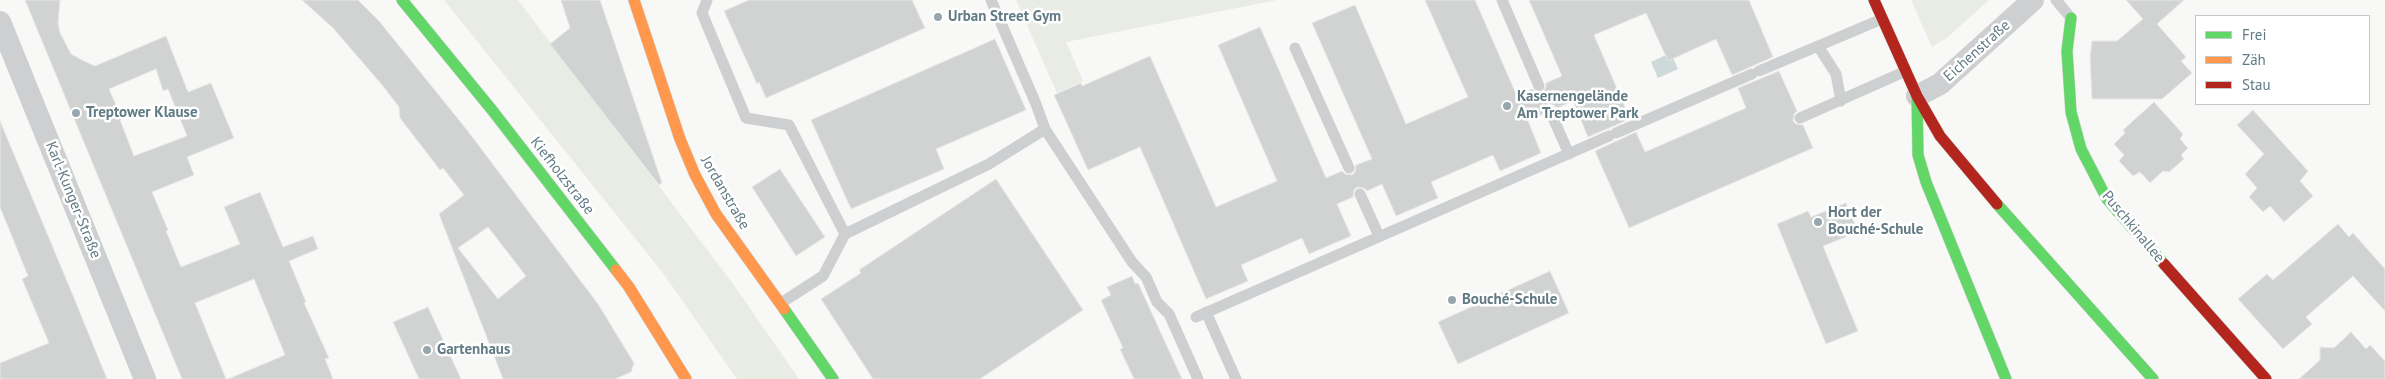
<!DOCTYPE html>
<html>
<head>
<meta charset="utf-8">
<style>
  body { margin:0 }
  #map { position:relative; width:2385px; height:379px; overflow:hidden; background:#f8f8f7; font-family:"PT Sans",sans-serif }
  canvas { display:block }
  .legend { position:absolute; left:2195px; top:15px; width:175px; height:90px; box-sizing:border-box; background:#fff; border:1px solid #c0cacd; margin:0; padding:6px 9px; list-style:none; font-size:15px; color:#617a83 }
  .legend li { display:flex; align-items:center; gap:10px; height:25px }
  .legend b { width:25px; border:1px solid #c0cacd }
</style>
</head>
<body>
<div id="map">
<canvas width="2385" height="379"></canvas>
<ul class="legend">
<li><b style="height:6px;background:#63d668"></b>Frei</li>
<li><b style="height:6px;background:#ff974d"></b>Zäh</li>
<li><b style="height:6px;background:#b3261e"></b>Stau</li>
</ul>
</div>
<script>
const ctx = document.querySelector('canvas').getContext('2d');
ctx.lineJoin = 'round';
function paint(path, color) {
  ctx.fillStyle = color;
  ctx.fill(path, 'evenodd');
}
function toPath(rows) {
  const path = new Path2D();
  for (const r of rows) {
    path.moveTo(r[0], r[1]);
    for (let i = 2; i < r.length; i += 2) path.lineTo(r[i], r[i + 1]);
  }
  return path;
}
function stroke(path, color, width, dash) {
  ctx.strokeStyle = color;
  ctx.lineWidth = width;
  ctx.lineCap = dash ? 'butt' : 'round';
  ctx.setLineDash(dash || []);
  ctx.stroke(path);
}
function label(font, color, halo, rows, align = 'center') {
  ctx.font = font + ' "PT Sans",sans-serif';
  ctx.lineWidth = 5;
  ctx.setLineDash([]);
  ctx.textBaseline = 'middle';
  ctx.strokeStyle = halo;
  ctx.fillStyle = color;
  for (const [text, x, y, turn = 0] of rows) {
    ctx.save();
    ctx.translate(x, y);
    ctx.rotate((+turn || 0) * Math.PI / 180);
    ctx.textAlign = isNaN(turn) ? turn : align;
    if (halo) ctx.strokeText(text, 0, 0);
    ctx.fillText(text, 0, 0);
    ctx.restore();
  }
}
paint(toPath([
  [444,0,518,0,733,284,799,379,737,379,663,273],
  [1016,0,1277,0,1066,42,1083,81,1057,93],
  [1911,0,1989,0,1948,37,1932,47]
]), '#e9ebe5');
paint(toPath([
  [1666,55,1673,58,1678,69,1658,78,1651,62]
]), '#ced9da');
const building = toPath([
  [25,0,60,0,58,23,60,33,71,54,84,61,95,66,166,36,188,92,211,83,234,138,187,157,194,175,152,192,168,230,166,231,181,267,240,244,224,207,260,192,283,247,313,236,318,249,289,261,306,302,304,303,329,358,325,359,333,379,228,379,285,355,254,279,195,303,226,379,182,379,25,0],
  [156,69,163,91,168,89,187,136,134,156,120,120,122,119,109,89,156,69],
  [302,0,358,0,379,21,467,130,598,304,634,363,631,372,615,379,503,379,439,214,464,195,443,168,440,170,400,118,399,107,383,86,333,28,302,0],
  [488,227,526,276,498,299,458,248,488,227],
  [561,0,600,0,662,183,659,185,550,44,570,28,561,0],
  [749,0,912,0,925,28,766,98,759,82,757,84,724,11,749,0],
  [1425,0,1475,0,1517,96,1532,89,1538,93,1542,93,1546,87,1546,83,1562,76,1529,0,1749,0,1773,57,1732,75,1716,39,1668,61,1646,13,1594,35,1630,119,1588,137,1573,101,1557,108,1554,105,1547,104,1544,107,1543,114,1528,121,1541,153,1500,171,1493,155,1431,182,1438,198,1396,216,1382,184,1367,191,1364,188,1357,187,1354,190,1353,197,1337,204,1351,236,1309,254,1302,238,1241,265,1248,281,1206,299,1140,147,1088,170,1054,95,1081,83,1082,86,1150,56,1216,207,1277,181,1218,45,1260,27,1326,178,1342,171,1345,174,1352,175,1355,172,1356,165,1372,159,1312,23,1355,5,1406,124,1468,97,1425,0],
  [2126,0,2184,0,2157,24,2186,57,2181,61,2192,73,2162,99,2092,99,2090,57,2092,41,2117,41,2143,19,2126,0],
  [995,39,1026,110,936,149,944,169,851,209,811,120,995,39],
  [1779,71,1797,111,1794,114,1793,121,1796,124,1803,125,1813,148,1629,228,1595,151,1636,132,1645,152,1746,108,1738,88,1779,71],
  [2154,102,2183,134,2180,139,2188,148,2181,155,2184,159,2169,172,2163,171,2150,183,2140,172,2133,176,2119,161,2124,155,2114,144,2125,133,2123,130,2154,102],
  [2253,110,2308,171,2300,181,2313,196,2284,222,2270,206,2263,212,2249,197,2257,188,2245,174,2264,154,2237,125,2253,110],
  [0,121,72,293,107,379,0,379,0,363,49,343,22,279,28,276,0,207,0,121],
  [780,169,825,237,796,256,752,187,780,169],
  [996,179,1083,310,980,379,873,379,821,299,861,273,859,270,996,179],
  [1846,203,1858,232,1823,246,1858,331,1826,344,1777,224,1808,211,1811,217,1846,203],
  [2338,224,2349,237,2353,233,2385,269,2385,311,2353,276,2306,317,2312,324,2283,349,2238,299,2267,274,2273,280,2338,224],
  [1550,271,1569,313,1458,364,1438,322,1550,271],
  [1132,276,1135,284,1138,283,1182,379,1134,379,1120,349,1123,348,1101,300,1111,295,1107,287,1132,276],
  [428,307,461,379,419,379,393,322,428,307],
  [2351,332,2366,349,2370,345,2385,361,2385,379,2299,379,2320,360,2320,347,2334,348,2351,332]
]);
paint(building, '#d1d3d3');
stroke(building, '#e7e7e6', 1);
const fast = toPath([
  [402,0,492,110,616,270],
  [2071,18,2067,51,2071,112,2081,149,2107,199,2164,264],
  [1917,97,1918,155,1926,182,2006,379],
  [1997,204,2153,379],
  [784,309,833,379]
]);
const slow = toPath([
  [634,0,680,139,695,175,716,214,784,309],
  [616,270,629,287,686,379]
]);
const jam = toPath([
  [1874,0,1917,96,1940,136,1997,204],
  [2164,264,2266,379]
]);
stroke(fast, '#d3d5d5', 12);
stroke(slow, '#d3d5d5', 12);
stroke(jam, '#d3d5d5', 12);
stroke(toPath([
  [707,0,702,13,746,118,789,125,845,234,989,164,1045,129,1132,262,1146,277,1157,302,1169,314,1198,379],
  [991,0,1036,104,1045,129],
  [1502,0,1539,86],
  [2056,0,2071,18],
  [1818,46,1836,74,1841,101],
  [1295,48,1349,168],
  [1759,71,1882,19],
  [1550,111,1569,154],
  [1800,118,1906,71],
  [1616,133,1752,74],
  [1360,194,1379,236],
  [781,303,823,276,845,234],
  [1206,312,1236,379],
  [1196,317,1609,136]
]), '#cecfd0', 11);
stroke(toPath([
  [0,22,145,379],
  [1917,96,1940,84,2033,0]
]), '#cecfd0', 22);
stroke(fast, '#63d668', 11);
stroke(slow, '#ff974d', 11);
stroke(jam, '#b3261e', 11);
for (const [x, y, r, color] of [
  [938,17,5,"#96a6ac"],
  [1507,106,5,"#96a6ac"],
  [76,113,5,"#96a6ac"],
  [1818,222,5,"#96a6ac"],
  [1452,300,5,"#96a6ac"],
  [427,350,5,"#96a6ac"]
]) {
  const dot = new Path2D();
  dot.arc(x, y, r, 0, 2 * Math.PI);
  ctx.fillStyle = color;
  ctx.fill(dot);
  stroke(dot, '#fff', 2);
}
label('bold 15px', '#617a83', '#fff', [
  ["Urban Street Gym",948,17],
  ["Kasernengelände",1517,97],
  ["Am Treptower Park",1517,114],
  ["Treptower Klause",86,113],
  ["Hort der",1828,213],
  ["Bouché-Schule",1828,230],
  ["Bouché-Schule",1462,300],
  ["Gartenhaus",437,350]
], 'left');
label('15px', '#617a83', '#fff', [
  ["Eichenstraße",1977,51,-42],
  ["Kiefholzstraße",562,176,52],
  ["Jordanstraße",725,193,60],
  ["Karl-Kunger-Straße",73,200,68],
  ["Puschkinallee",2133,227,50]
]);
</script>
</body>
</html>
